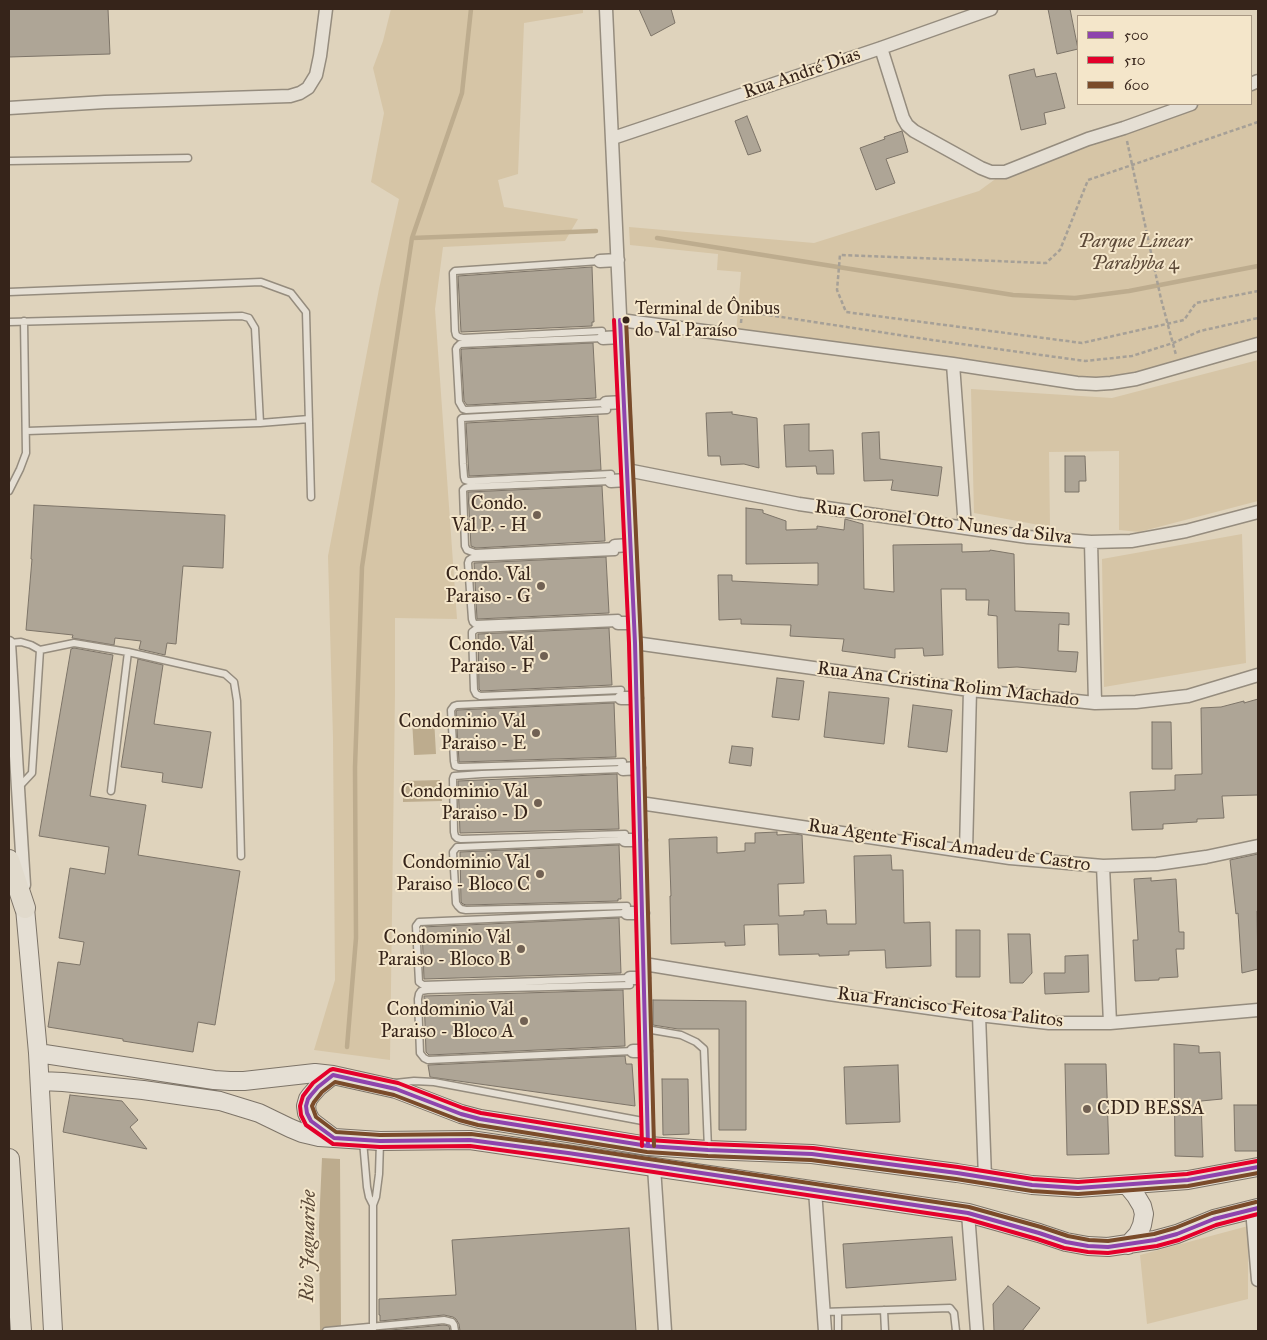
<!DOCTYPE html>
<html>
<head>
<meta charset="utf-8">
<style>
  body { margin:0 }
  #map { position:relative; width:1267px; height:1340px; overflow:hidden; background:#dfd3bc; font-family:"IM FELL Great Primer",serif }
  canvas { display:block }
  .frame { position:absolute; inset:0; border:10px solid #36241a; pointer-events:none }
  .legend { position:absolute; left:1077px; top:15px; width:175px; height:90px; box-sizing:border-box; background:#f4e6ca; border:1px solid #a89884; margin:0; padding:6px 9px; list-style:none; font-size:15px; color:#36241a }
  .legend li { display:flex; align-items:center; gap:10px; height:25px }
  .legend b { width:25px; border:1px solid #a89884 }
</style>
</head>
<body>
<div id="map">
<canvas width="1267" height="1340"></canvas>
<div class="frame"></div>
<ul class="legend">
<li><b style="height:6px;background:#8e44ad"></b>500</li>
<li><b style="height:6px;background:#e4002b"></b>510</li>
<li><b style="height:6px;background:#7a4b2a"></b>600</li>
</ul>
</div>
<script>
const ctx = document.querySelector('canvas').getContext('2d');
ctx.lineJoin = 'round';
function paint(path, color) {
  ctx.fillStyle = color;
  ctx.fill(path, 'evenodd');
}
function toPath(rows) {
  const path = new Path2D();
  for (const r of rows) {
    path.moveTo(r[0], r[1]);
    for (let i = 2; i < r.length; i += 2) path.lineTo(r[i], r[i + 1]);
  }
  return path;
}
function stroke(path, color, width, dash) {
  ctx.strokeStyle = color;
  ctx.lineWidth = width;
  ctx.lineCap = dash ? 'butt' : 'round';
  ctx.setLineDash(dash || []);
  ctx.stroke(path);
}
function label(font, color, halo, rows, align = 'center') {
  ctx.font = font + ' "IM FELL Great Primer",serif';
  ctx.lineWidth = 4;
  ctx.setLineDash([]);
  ctx.textBaseline = 'middle';
  ctx.strokeStyle = halo;
  ctx.fillStyle = color;
  for (const [text, x, y, turn = 0] of rows) {
    ctx.save();
    ctx.translate(x, y);
    ctx.rotate((+turn || 0) * Math.PI / 180);
    ctx.textAlign = isNaN(turn) ? turn : align;
    if (halo) ctx.strokeText(text, 0, 0);
    ctx.fillText(text, 0, 0);
    ctx.restore();
  }
}
paint(toPath([
  [391,9,583,9,583,13,524,23,518,174,498,180,504,207,578,219,565,241,443,247,435,309,457,619,395,618,395,693,390,1060,314,1050,335,980,333,738,328,556,379,289,399,199,371,182,384,113,373,68,383,41],
  [1258,82,1258,345,1096,384,736,335,741,272,717,270,718,254,630,245,629,227,814,243,979,191,1005,172,1196,104,1251,104,1251,84],
  [1258,360,1258,501,1139,532,1119,530,1119,451,1049,452,1050,527,974,513,971,389,1112,398],
  [1242,534,1246,663,1104,687,1102,559],
  [1248,1226,1248,1299,1147,1324,1140,1255]
]), '#d6c5a6');
paint(toPath([
  [421,717,423,717,423,719,434,718,436,754,414,755,412,719,421,719],
  [440,780,442,801,403,802,403,781],
  [322,1158,340,1159,341,1331,320,1331,319,1225]
]), '#bdac8e');
stroke(toPath([
  [412,238,596,231],
  [657,238,1013,295,1075,298,1129,291,1258,266],
  [347,1047,356,938,355,767,362,567,412,238,462,93,471,9]
]), '#bdac8e', 4.5);
const building = toPath([
  [9,9,108,9,110,54,9,57,9,9],
  [639,9,671,9,675,23,651,36,639,9],
  [1048,9,1070,9,1078,49,1057,54,1048,9],
  [1034,69,1036,77,1056,73,1065,108,1044,113,1046,124,1021,130,1009,75,1034,69],
  [747,116,761,151,748,155,735,121,747,116],
  [902,131,908,152,886,159,895,183,876,190,860,148,885,139,884,137,902,131],
  [592,267,594,322,592,322,592,326,461,332,458,276,592,267],
  [593,343,596,398,467,405,464,401,461,350,462,349,593,343],
  [732,412,732,414,757,418,759,468,744,464,721,465,720,456,708,456,706,413,732,412],
  [598,416,601,470,469,476,466,423,598,416],
  [809,424,809,451,833,450,834,474,817,474,816,466,786,467,784,425,809,424],
  [879,432,880,459,942,467,938,496,891,490,893,480,864,481,862,433,879,432],
  [1065,456,1085,456,1086,481,1079,481,1079,492,1065,492,1065,456],
  [602,486,605,541,476,548,471,546,468,492,602,486],
  [34,505,225,515,223,568,183,566,176,644,167,643,165,655,139,649,141,641,115,638,114,645,72,638,73,635,26,630,32,559,31,559,34,505],
  [746,508,763,510,763,513,786,521,786,530,817,529,817,526,844,530,845,519,863,524,864,589,867,589,894,592,893,545,962,544,962,552,990,551,990,550,1014,554,1015,611,1069,613,1069,625,1059,624,1058,651,1078,652,1076,672,1017,667,998,668,997,616,988,615,989,600,966,600,966,589,941,589,943,655,924,656,923,648,895,649,895,658,842,651,844,639,790,636,791,625,741,624,741,619,719,620,718,575,732,575,732,581,818,585,818,563,746,564,746,508],
  [606,557,609,613,477,619,474,563,606,557],
  [609,628,612,685,481,691,479,689,478,634,609,628],
  [74,648,113,655,90,796,146,805,138,855,240,871,215,1025,198,1022,193,1052,123,1041,123,1039,48,1027,58,962,80,965,84,942,59,938,70,868,105,874,109,847,39,836,71,649,74,648],
  [138,659,163,665,154,724,211,732,202,788,162,782,163,773,121,767,138,659],
  [777,678,804,681,799,720,772,717,777,678],
  [829,692,889,698,884,744,824,737,829,692],
  [1258,699,1258,795,1222,796,1224,818,1197,819,1197,822,1163,824,1163,829,1132,830,1130,792,1175,790,1175,775,1202,774,1201,708,1221,707,1244,701,1244,703,1258,699],
  [614,703,616,757,459,762,456,712,457,710,614,703],
  [913,705,952,710,947,752,908,747,913,705],
  [1152,722,1171,722,1172,769,1152,769,1152,722],
  [732,746,753,748,751,766,729,763,732,746],
  [617,774,619,829,460,833,458,781,617,774],
  [777,832,777,835,794,834,802,835,804,883,778,884,779,916,804,915,804,911,826,910,827,924,856,924,854,856,891,855,892,870,903,870,904,923,930,922,931,966,886,968,885,950,849,951,849,955,819,956,819,954,779,955,778,924,744,925,745,945,725,946,725,942,671,944,670,896,671,896,669,839,717,837,717,853,745,851,745,843,755,843,755,833,777,832],
  [619,845,621,899,618,899,618,901,466,905,463,904,461,902,460,852,619,845],
  [1258,854,1258,910,1257,911,1258,969,1242,973,1238,913,1236,914,1230,860,1258,854],
  [1151,878,1151,881,1176,879,1179,932,1184,932,1184,949,1176,949,1178,977,1159,978,1159,980,1135,981,1133,940,1138,940,1134,879,1151,878],
  [619,918,621,973,424,979,422,927,619,918],
  [956,930,980,930,980,977,956,977,956,930],
  [1008,934,1030,934,1032,973,1023,983,1010,983,1008,934],
  [1088,955,1089,992,1045,994,1044,973,1065,973,1065,956,1088,955],
  [623,990,625,1046,429,1055,426,1052,424,996,623,990],
  [653,1000,746,1001,746,1130,719,1130,719,1029,678,1029,653,1025,653,1000],
  [1174,1044,1199,1046,1199,1053,1220,1052,1222,1099,1201,1101,1203,1157,1175,1156,1174,1044],
  [625,1056,626,1064,632,1064,635,1106,430,1077,428,1065,625,1056],
  [1065,1064,1106,1064,1109,1154,1067,1155,1065,1064],
  [898,1065,900,1122,846,1124,844,1067,898,1065],
  [662,1079,688,1079,689,1134,663,1135,662,1079],
  [70,1095,122,1101,138,1120,130,1127,147,1149,63,1132,70,1095],
  [1234,1105,1258,1105,1258,1151,1235,1151,1234,1105],
  [629,1228,636,1331,460,1331,459,1324,456,1319,453,1317,444,1315,380,1321,380,1315,379,1315,379,1299,456,1295,452,1240,629,1228],
  [952,1237,956,1280,846,1288,843,1244,952,1237],
  [1008,1286,1040,1308,1022,1331,994,1331,993,1304,1008,1286],
  [444,1325,449,1326,450,1331,380,1331,444,1325]
]);
paint(building, '#aea596');
stroke(building, '#7d7468', 1);
const service = toPath([
  [9,161,188,158],
  [600,261,455,271,453,273,455,331,456,335,459,337,463,338,602,331],
  [9,292,261,282,291,293,306,312,311,497],
  [9,322,242,316,249,318,255,328,260,423],
  [603,338,460,344,457,347,456,349,459,402,463,409,466,410,606,403],
  [607,410,462,418,461,419,463,464,464,477,465,480,468,481,611,474],
  [27,431,260,423,309,419],
  [611,481,468,487,465,488,463,490,465,546,467,550,475,553,615,546],
  [9,491,20,469,26,453,24,321],
  [615,552,472,558,469,560,468,563,472,619,473,622,475,624,618,618],
  [618,623,476,629,472,632,472,635,474,690,476,694,480,696,621,690],
  [9,643,21,642,31,645,40,650,32,773,18,788],
  [40,650,74,643,128,652,225,674,234,682,237,701,241,856],
  [621,698,457,705,454,706,451,710,454,761,455,766,459,767,623,762],
  [623,769,482,774,454,776,453,779,454,832,455,836,457,838,461,839,625,834],
  [111,791,128,652],
  [625,840,460,847,457,847,453,852,456,903,458,906,461,909,466,910,627,906],
  [627,913,419,922,416,926,419,982,423,985,630,978],
  [630,985,427,990,421,991,419,994,418,999,420,1053,424,1058,428,1060,633,1051],
  [646,1029,681,1035,696,1042,704,1049,708,1149],
  [395,1083,414,1081,434,1082,648,1122],
  [363,1141,367,1187,369,1197,373,1205,376,1197,379,1174,380,1142],
  [884,1310,885,1331],
  [823,1312,950,1308,954,1313,956,1331],
  [326,1331,444,1320,452,1322,454,1325,455,1331],
  [373,1331,373,1205],
  [838,1331,838,1312]
]);
const minor = toPath([
  [606,9,635,643,648,1146],
  [881,48,903,118,907,125,914,131,981,168,991,172,1005,172,1088,139,1124,128,1191,104],
  [1251,84,1258,81],
  [9,108,105,102,290,96,300,93,308,88,316,75,320,56,326,9],
  [613,138,881,48,991,9],
  [600,261,618,260],
  [620,320,953,364,1077,383,1096,384,1111,383,1136,379,1258,344],
  [603,338,621,337],
  [953,364,965,528],
  [606,403,624,402],
  [627,470,799,504,1028,537,1091,542,1131,541,1186,531,1258,512],
  [611,481,627,480],
  [1091,542,1095,703],
  [615,546,630,545],
  [618,623,634,623],
  [9,643,24,885],
  [635,643,970,690,1095,703,1136,702,1188,696,1258,675],
  [621,698,637,698],
  [623,769,639,768],
  [640,803,1010,858,1103,866,1157,864,1206,857,1258,846],
  [625,840,641,840],
  [966,851,970,690],
  [1103,866,1110,1023],
  [627,913,643,913],
  [644,964,829,994,979,1015,1049,1023,1110,1023,1258,1010],
  [630,978,644,978],
  [979,1015,985,1178],
  [633,1051,646,1051],
  [654,1167,665,1331],
  [815,1190,825,1331],
  [1252,1209,1258,1280],
  [968,1213,977,1331]
]);
const secondary = toPath([
  [25,908,38,1053,53,1331],
  [38,1053,214,1080,230,1081,244,1081,315,1073,333,1075,396,1089,461,1114,480,1119,581,1135,648,1146,708,1150,812,1154,957,1173,1032,1185,1078,1188,1188,1180,1258,1167],
  [40,1081,63,1082,143,1090,220,1101,259,1113,290,1128,302,1133,319,1137,380,1141,470,1140,968,1213,1039,1233,1066,1242,1088,1246,1108,1247,1155,1240,1177,1234,1214,1219,1258,1208],
  [332,1137,311,1121,307,1113,306,1106,308,1099,311,1095,318,1087,333,1075],
  [1127,1185,1136,1196,1142,1206,1144,1214,1142,1225,1138,1234,1128,1245]
]);
const trunk = toPath([
  [9,860,25,908],
  [9,1159,21,1331]
]);
stroke(service, '#958c7e', 9);
stroke(minor, '#958c7e', 15);
stroke(secondary, '#7d7468', 20);
stroke(trunk, '#7d7468', 22);
stroke(toPath([
  [1258,122,1088,180,1060,250,1046,263,840,255,837,290,846,312,1082,343,1184,320,1196,303,1258,291],
  [1127,141,1161,299,1176,355],
  [741,323,742,311,932,340,1085,361,1132,356,1173,343,1200,331,1258,318]
]), '#a6a097', 2.5, [4, 2.5]);
stroke(service, '#e5dfd4', 6);
stroke(minor, '#e5dfd4', 12);
stroke(secondary, '#e5dfd4', 18);
stroke(trunk, '#e1dacc', 20);
stroke(toPath([
  [620,320,635,643,648,1146],
  [1258,1167,1188,1180,1078,1188,1032,1185,957,1173,812,1154,708,1150,648,1146,480,1119,461,1114,396,1089,333,1075,318,1087,311,1095,308,1099,306,1106,307,1113,311,1121,334,1138,380,1141,470,1140,568,1153,968,1213,1039,1233,1066,1242,1088,1246,1108,1247,1155,1240,1177,1234,1214,1219,1258,1208]
]), '#8e44ad', 4);
stroke(toPath([
  [614,320,629,643,642,1146],
  [1257,1161,1187,1174,1078,1182,1033,1179,958,1167,813,1148,708,1144,649,1140,481,1113,463,1108,398,1083,333,1069,330,1070,313,1083,303,1096,300,1106,301,1115,306,1125,333,1144,380,1147,470,1146,567,1159,967,1219,1037,1239,1064,1248,1088,1252,1108,1253,1157,1246,1179,1240,1216,1225,1258,1214]
]), '#e4002b', 4);
stroke(toPath([
  [626,320,641,643,654,1146],
  [1256,1202,1212,1213,1175,1228,1154,1234,1108,1241,1089,1240,1068,1236,1041,1227,969,1207,569,1147,471,1134,380,1135,336,1132,316,1117,312,1106,314,1102,322,1092,335,1082,394,1095,459,1120,478,1125,647,1152,708,1156,811,1160,956,1179,1032,1191,1078,1194,1188,1186,1258,1173]
]), '#7a4b2a', 4);
for (const [x, y, r, color] of [
  [626,320,4.5,"#36241a"],
  [537,515,5,"#716153"],
  [541,586,5,"#716153"],
  [544,656,5,"#716153"],
  [536,733,5,"#716153"],
  [538,803,5,"#716153"],
  [540,874,5,"#716153"],
  [521,949,5,"#716153"],
  [524,1021,5,"#716153"],
  [1087,1109,5,"#716153"]
]) {
  const dot = new Path2D();
  dot.arc(x, y, r, 0, 2 * Math.PI);
  ctx.fillStyle = color;
  ctx.fill(dot);
  stroke(dot, '#f4e6ca', 2);
}
label('18px', '#36241a', '#f4e6ca', [
  ["Terminal de Ônibus",635,310],
  ["do Val Paraíso",635,332]
], 'left');
label('19px', '#36241a', '#f4e6ca', [
  ["Rua André Dias",802,74,-19],
  ["Rua Coronel Otto Nunes da Silva",943,523,7],
  ["Rua Ana Cristina Rolim Machado",948,685,7],
  ["Rua Agente Fiscal Amadeu de Castro",949,846,8],
  ["Rua Francisco Feitosa Palitos",950,1008,7]
]);
label('italic 19px', '#5c4938', '#f4e6ca', [
  ["Parque Linear",1135,242],
  ["Parahyba 4",1135,264]
]);
label('19px', '#36241a', '#f4e6ca', [
  ["Condo.",527,504],
  ["Val P. - H",527,526],
  ["Condo. Val",531,575],
  ["Paraiso - G",531,597],
  ["Condo. Val",534,645],
  ["Paraiso - F",534,667],
  ["Condominio Val",526,722],
  ["Paraiso - E",526,744],
  ["Condominio Val",528,792],
  ["Paraiso - D",528,814],
  ["Condominio Val",530,863],
  ["Paraiso - Bloco C",530,885],
  ["Condominio Val",511,938],
  ["Paraiso - Bloco B",511,960],
  ["Condominio Val",514,1010],
  ["Paraiso - Bloco A",514,1032],
  ["CDD BESSA",1097,1109,"left"]
], 'right');
label('italic 20px', '#5a4837', '#f4e6ca', [
  ["Rio Jaguaribe",309,1246,-89]
]);
</script>
</body>
</html>
